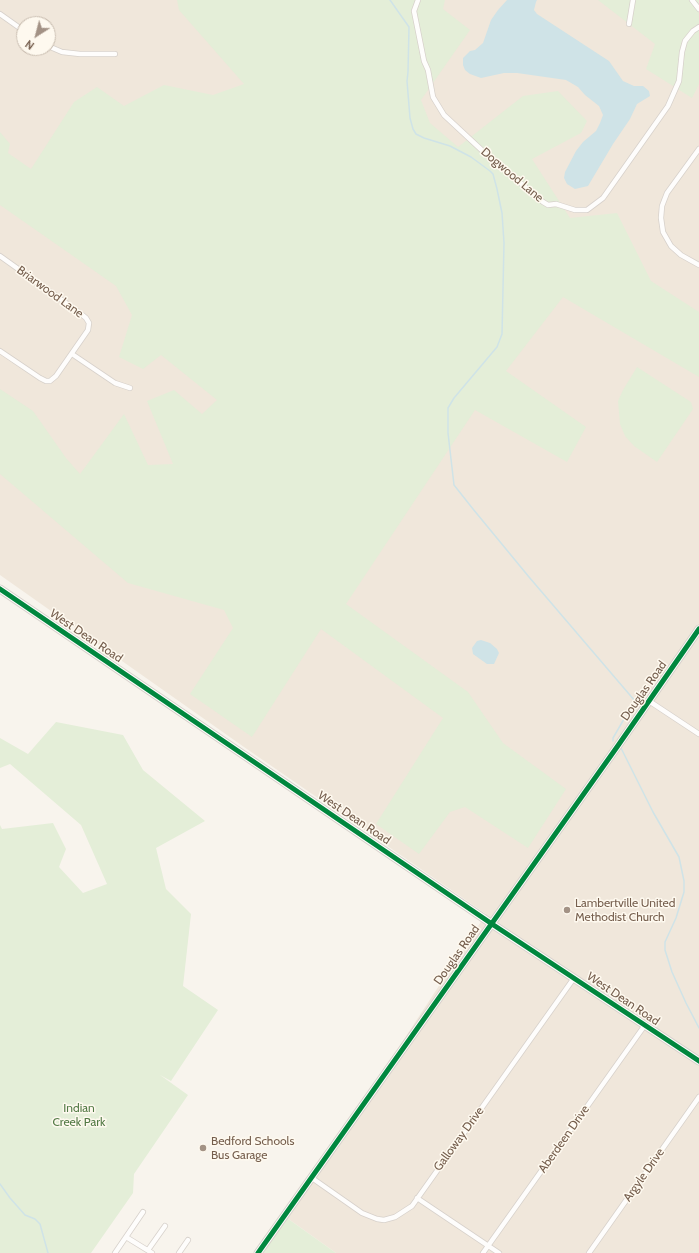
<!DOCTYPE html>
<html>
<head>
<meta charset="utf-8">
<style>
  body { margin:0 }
  #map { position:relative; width:699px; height:1253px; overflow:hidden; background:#f8f4ed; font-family:Cabin,sans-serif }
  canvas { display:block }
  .north { position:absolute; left:16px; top:16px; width:40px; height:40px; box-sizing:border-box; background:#fef9ef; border:1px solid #c7bbae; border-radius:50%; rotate:216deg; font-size:11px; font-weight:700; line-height:16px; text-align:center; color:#755e4d }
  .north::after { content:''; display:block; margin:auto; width:14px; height:18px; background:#a39285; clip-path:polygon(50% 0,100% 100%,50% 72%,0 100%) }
</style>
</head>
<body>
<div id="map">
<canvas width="699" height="1253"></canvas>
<div class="north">N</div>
</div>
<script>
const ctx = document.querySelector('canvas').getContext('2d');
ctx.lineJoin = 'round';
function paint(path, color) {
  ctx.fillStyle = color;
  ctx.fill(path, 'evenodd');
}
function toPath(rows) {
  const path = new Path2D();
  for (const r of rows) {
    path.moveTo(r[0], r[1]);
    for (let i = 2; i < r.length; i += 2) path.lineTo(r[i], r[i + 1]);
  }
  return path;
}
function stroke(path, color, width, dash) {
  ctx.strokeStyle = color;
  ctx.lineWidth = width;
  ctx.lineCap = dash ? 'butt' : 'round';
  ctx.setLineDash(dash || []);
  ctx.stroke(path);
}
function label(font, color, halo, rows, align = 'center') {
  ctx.font = font + ' Cabin,sans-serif';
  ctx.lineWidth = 3;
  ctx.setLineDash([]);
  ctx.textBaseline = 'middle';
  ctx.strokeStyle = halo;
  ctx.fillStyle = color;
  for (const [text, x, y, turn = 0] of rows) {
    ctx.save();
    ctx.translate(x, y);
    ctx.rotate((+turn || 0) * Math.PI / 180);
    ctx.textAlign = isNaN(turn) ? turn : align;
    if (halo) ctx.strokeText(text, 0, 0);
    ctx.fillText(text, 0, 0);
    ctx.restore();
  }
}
paint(toPath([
  [0,0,699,0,699,1253,336,1253,287,1218,486,914,244,747,0,575],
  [24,24,48,24,48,48,24,48]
]), '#f0e7db');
paint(toPath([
  [177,0,445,0,443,9,470,30,421,100,430,123,458,147,523,96,558,91,587,121,581,133,532,159,570,218,617,213,651,281,699,312,699,377,563,297,506,371,586,427,567,462,475,410,346,604,468,692,503,743,566,789,528,848,465,807,450,812,419,854,376,824,443,718,321,629,252,737,190,694,233,628,224,610,128,583,0,474,0,389,33,411,66,458,80,474,124,414,148,465,173,464,147,401,174,390,202,414,217,400,161,355,143,369,119,357,132,315,116,286,0,205,0,132,10,144,8,153,31,169,74,102,97,87,124,106,164,85,213,95,244,84,179,10],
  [598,0,699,0,699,84,692,98,646,69,655,44],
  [637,367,691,402,693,409,657,462,634,446,625,436,620,424,618,401,623,390],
  [56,722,123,735,143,770,205,821,156,848,166,889,191,914,183,986,218,1010,171,1081,160,1075,188,1095,134,1174,133,1193,91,1253,0,1253,0,825,2,829,53,823,66,849,59,867,83,893,107,884,81,825,10,764,0,768,0,738,28,754],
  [287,1218,336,1253,262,1253]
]), '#e4eed8');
paint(toPath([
  [507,0,537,0,536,2,534,10,537,14,609,61,623,81,634,86,643,86,649,91,650,96,637,104,630,119,613,144,588,186,575,189,567,184,564,178,565,172,576,151,583,142,596,131,600,123,603,115,599,106,585,95,578,87,566,80,517,73,504,73,481,78,470,74,465,70,463,65,463,58,470,51,475,50,483,43,491,20,498,10],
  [481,640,490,643,497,649,499,653,494,664,487,664,473,654,472,648,477,641]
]), '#cfe3e7');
stroke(toPath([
  [390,0,409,27,408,72,407,81,410,118,413,129,416,134,424,138,450,146,471,157,490,171,493,174,497,189,502,213,504,243,502,334,497,347,454,398,448,408,448,433,454,485,473,509,529,577,635,701,635,704,628,714],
  [613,741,613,738,624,719],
  [621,748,653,812,679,857,684,881,684,892,676,918,665,942,665,950,672,972,686,1003,699,1028],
  [0,1184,10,1198,25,1215,35,1219,40,1224,48,1253]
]), '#cfe3e7', 1.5);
const street = toPath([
  [418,0,414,11,424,61,428,70,433,97,444,115,487,155,543,202,548,205,556,204,575,210,587,210,603,198,668,106,679,81,682,52,685,41,693,31,699,27],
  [692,0,699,9],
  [0,14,24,31],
  [629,24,633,0],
  [48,46,62,52,80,54,115,54],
  [699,149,667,193,662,206,661,218,663,232,671,246,681,255,699,265],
  [0,256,80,313,86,318,89,323,88,330,56,376,50,381,46,381,40,378,0,351],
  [72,354,115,383,130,388],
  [649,701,699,734],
  [312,1178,362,1213,377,1219,384,1220,395,1217,412,1206,574,978],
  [417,1198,499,1253],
  [126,1237,152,1253],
  [148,1250,165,1226],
  [115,1253,143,1212],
  [179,1253,188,1240],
  [483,1253,645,1025],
  [589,1253,699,1097]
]);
const secondary = toPath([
  [0,589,492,924,699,1061],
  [258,1253,617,747,699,629]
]);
stroke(street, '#d7d1cb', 6);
stroke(secondary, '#d7d1cb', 9);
stroke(street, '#fefdfc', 4.5);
stroke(secondary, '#fefdfc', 7);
stroke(toPath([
  [0,589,492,924,699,1061],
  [258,1253,617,747,699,629]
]), '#00873e', 5);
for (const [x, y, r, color] of [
  [567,910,4,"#a39285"],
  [203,1148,4,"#a39285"]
]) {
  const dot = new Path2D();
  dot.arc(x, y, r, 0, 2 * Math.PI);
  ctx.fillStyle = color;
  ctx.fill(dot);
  stroke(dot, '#fef9ef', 1.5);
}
label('12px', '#755e4d', '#fef9ef', [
  ["Dogwood Lane",512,175,40],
  ["Briarwood Lane",50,292,36],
  ["West Dean Road",86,636,34],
  ["Douglas Road",644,691,-55],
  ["West Dean Road",354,818,34],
  ["Douglas Road",457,955,-55],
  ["West Dean Road",623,999,34],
  ["Galloway Drive",459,1139,-54],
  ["Aberdeen Drive",564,1139,-55],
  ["Argyle Drive",644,1175,-55]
]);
label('12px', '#755e4d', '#fef9ef', [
  ["Lambertville United",575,903],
  ["Methodist Church",575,917],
  ["Bedford Schools",211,1141],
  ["Bus Garage",211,1155]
], 'left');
label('12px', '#527a45', '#fef9ef', [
  ["Indian",79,1108],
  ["Creek Park",79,1122]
]);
</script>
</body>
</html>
